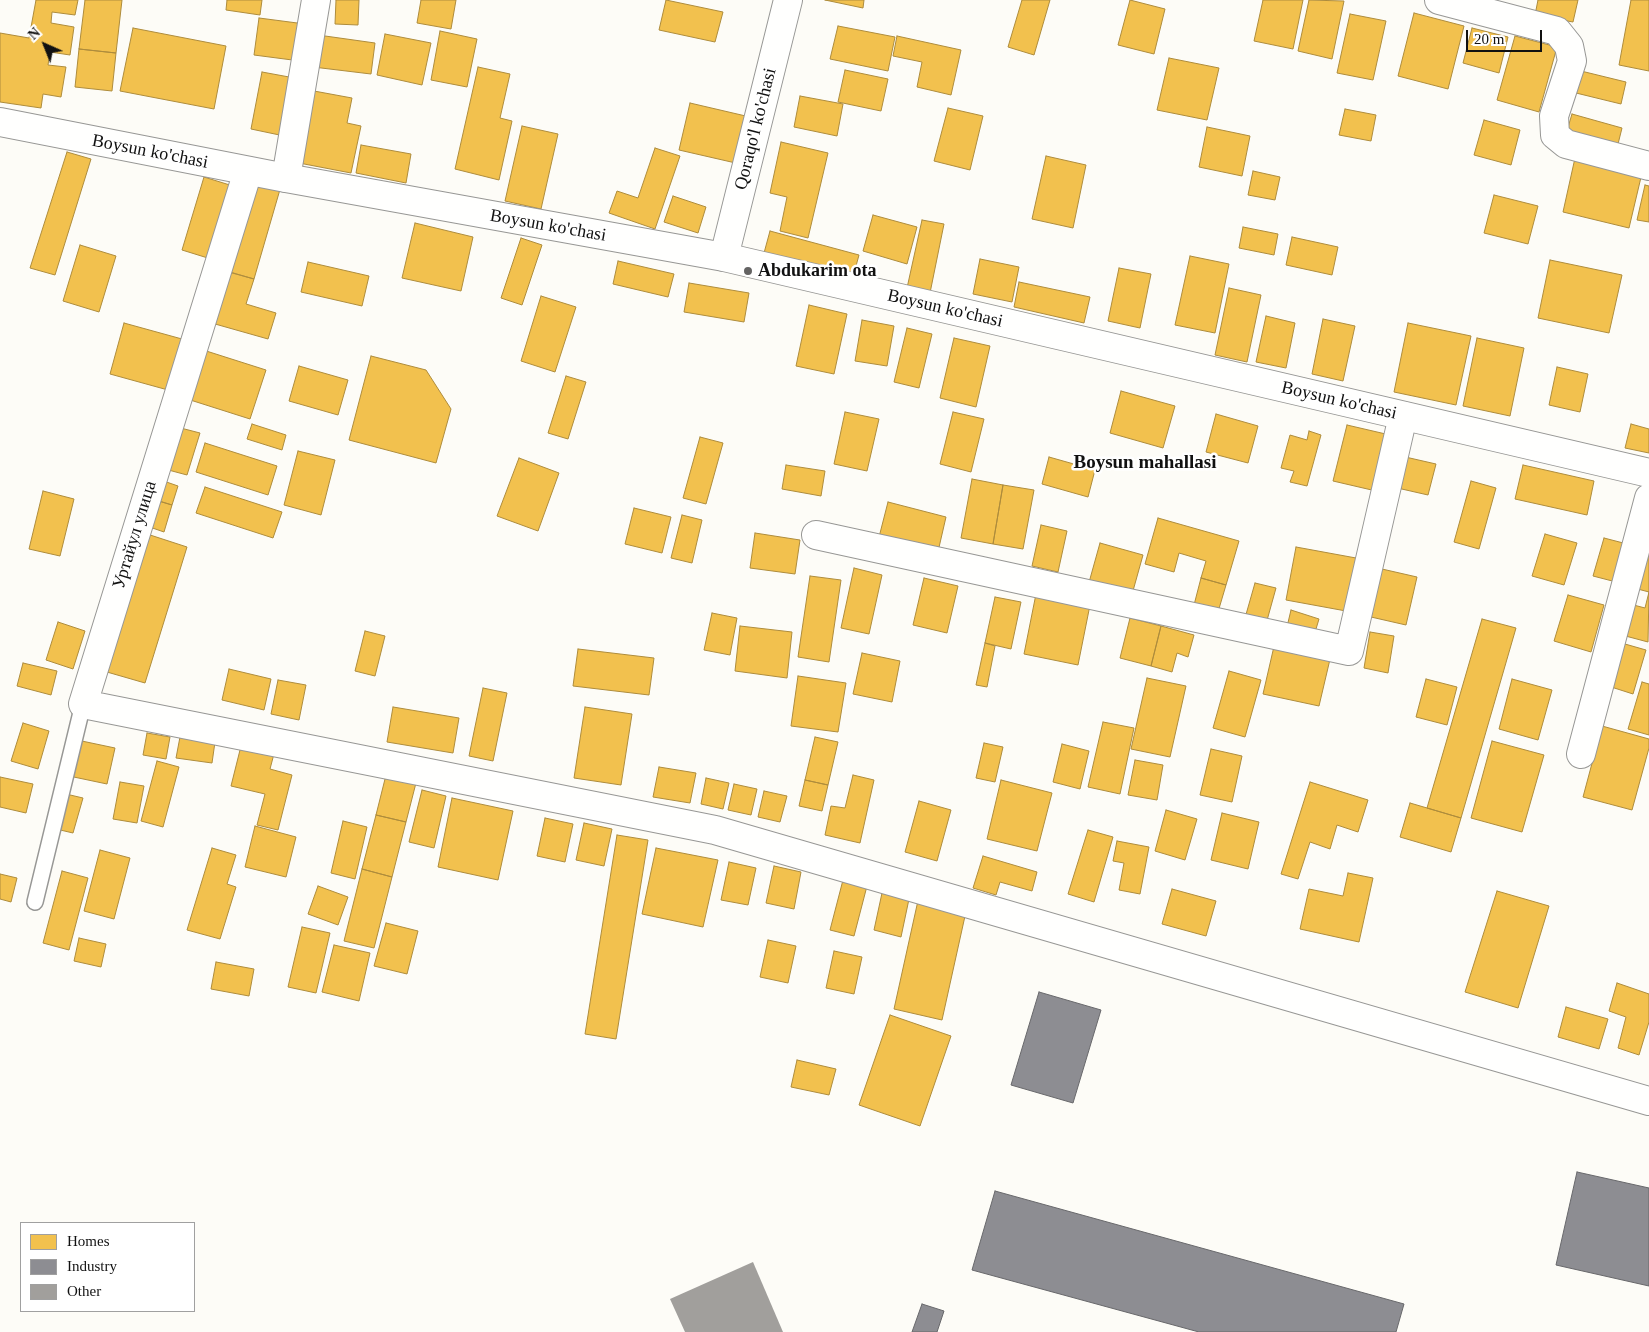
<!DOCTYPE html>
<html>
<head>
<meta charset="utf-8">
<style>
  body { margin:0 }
  #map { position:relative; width:1649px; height:1332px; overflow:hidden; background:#fdfcf7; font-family:Georgia,serif }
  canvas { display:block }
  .legend { position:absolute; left:20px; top:1222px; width:175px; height:90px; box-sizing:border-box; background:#fff; border:1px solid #a0a0a0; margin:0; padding:6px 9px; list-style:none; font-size:15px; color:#111 }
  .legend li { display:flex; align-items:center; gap:10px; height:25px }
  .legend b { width:25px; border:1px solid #a0a0a0 }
  .north { position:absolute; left:20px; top:20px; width:50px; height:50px; -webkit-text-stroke:4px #fff; paint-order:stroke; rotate:316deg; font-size:14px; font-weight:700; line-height:20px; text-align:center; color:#111 }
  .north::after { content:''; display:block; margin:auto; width:18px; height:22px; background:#111; clip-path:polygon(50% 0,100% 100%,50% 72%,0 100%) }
  .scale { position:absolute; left:1466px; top:30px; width:76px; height:22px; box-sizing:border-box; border:2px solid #111; border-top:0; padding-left:6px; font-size:15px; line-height:18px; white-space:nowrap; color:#111; -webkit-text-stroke:4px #fff; paint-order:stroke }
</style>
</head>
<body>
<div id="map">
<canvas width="1649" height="1332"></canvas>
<ul class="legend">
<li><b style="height:14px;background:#f2c14e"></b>Homes</li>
<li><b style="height:14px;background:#8d8d92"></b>Industry</li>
<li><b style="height:14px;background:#a19f9c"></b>Other</li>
</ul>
<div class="north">N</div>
<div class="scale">20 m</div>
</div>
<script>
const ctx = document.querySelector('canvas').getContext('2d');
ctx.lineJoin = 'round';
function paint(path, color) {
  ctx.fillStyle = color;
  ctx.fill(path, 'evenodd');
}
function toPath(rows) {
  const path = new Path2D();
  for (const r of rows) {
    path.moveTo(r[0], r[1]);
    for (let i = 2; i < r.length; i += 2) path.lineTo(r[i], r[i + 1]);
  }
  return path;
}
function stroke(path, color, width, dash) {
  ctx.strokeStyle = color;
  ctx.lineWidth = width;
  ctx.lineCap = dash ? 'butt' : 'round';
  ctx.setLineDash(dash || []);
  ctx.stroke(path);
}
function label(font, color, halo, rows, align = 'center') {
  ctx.font = font + ' Georgia,serif';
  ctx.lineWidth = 5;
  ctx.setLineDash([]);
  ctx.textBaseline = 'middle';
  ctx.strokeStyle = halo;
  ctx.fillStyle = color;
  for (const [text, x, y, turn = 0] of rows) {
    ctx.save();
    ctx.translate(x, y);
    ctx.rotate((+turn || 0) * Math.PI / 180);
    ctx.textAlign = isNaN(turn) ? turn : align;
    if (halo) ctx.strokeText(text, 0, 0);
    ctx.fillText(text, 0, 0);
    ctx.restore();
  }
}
const homes = toPath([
  [36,0,78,0,75,15,52,12,51,23,74,27,70,55,50,52,48,65,66,67,61,97,43,94,41,108,0,102,0,33,29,38,36,0],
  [85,0,122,0,116,53,79,49,85,0],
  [227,0,262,0,260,15,226,10,227,0],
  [336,0,359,0,358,25,335,24,336,0],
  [421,0,456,0,451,29,417,23,421,0],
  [666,0,723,12,715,42,659,30,666,0],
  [825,0,864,0,863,8,825,0],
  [1022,0,1050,0,1034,55,1008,47,1022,0],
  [1130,0,1165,9,1154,54,1118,45,1130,0],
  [1263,0,1303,0,1293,49,1254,41,1263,0],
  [1309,0,1344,1,1332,59,1298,51,1309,0],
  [1538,0,1578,0,1573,22,1535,15,1538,0],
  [1631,0,1649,0,1649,71,1619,65,1631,0],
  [1414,13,1464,26,1448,89,1398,76,1414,13],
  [1350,14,1386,21,1373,80,1337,73,1350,14],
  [259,18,305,24,300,61,254,55,259,18],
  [838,26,895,37,888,71,830,59,838,26],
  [133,28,226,46,214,109,120,91,133,28],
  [1472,28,1508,37,1499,73,1463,63,1472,28],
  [440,31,477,39,467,87,431,80,440,31],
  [385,34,431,43,422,85,377,75,385,34],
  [318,35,375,43,371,74,313,67,318,35],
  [897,36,961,50,951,95,917,87,922,62,893,56,897,36],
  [1515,36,1557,47,1539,112,1497,100,1515,36],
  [79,49,116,53,112,91,75,87,79,49],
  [1169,58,1219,68,1207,120,1157,110,1169,58],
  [478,67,510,74,500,118,512,121,499,180,455,169,478,67],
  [845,70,888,79,881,111,838,102,845,70],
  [1581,71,1626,82,1621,104,1576,93,1581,71],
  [262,72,300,79,289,137,251,129,262,72],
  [314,91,352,98,347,123,361,126,351,173,299,163,314,91],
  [800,96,843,104,837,136,794,127,800,96],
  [690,103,750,117,740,164,679,150,690,103],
  [948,108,983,116,970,170,934,161,948,108],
  [1345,109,1376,115,1371,141,1339,135,1345,109],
  [1572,114,1622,128,1617,148,1566,134,1572,114],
  [1484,120,1520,130,1511,165,1474,155,1484,120],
  [522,126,558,134,541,209,505,201,522,126],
  [1207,127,1250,136,1242,176,1199,167,1207,127],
  [781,142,828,153,808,238,780,231,787,197,770,193,781,142],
  [361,145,411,154,406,183,356,173,361,145],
  [655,148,680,156,655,229,609,213,617,191,638,198,655,148],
  [67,152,91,159,55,275,30,268,67,152],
  [1046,156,1086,165,1073,228,1032,219,1046,156],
  [1575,158,1642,173,1629,228,1563,212,1575,158],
  [1253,171,1280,177,1275,200,1248,195,1253,171],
  [204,177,233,186,211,259,182,250,204,177],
  [253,178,281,186,254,279,225,271,253,178],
  [1645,185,1649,186,1649,222,1637,220,1645,185],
  [1494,195,1538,206,1528,244,1484,233,1494,195],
  [673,196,706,207,698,233,664,222,673,196],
  [873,215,917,227,907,264,863,251,873,215],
  [922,220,944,224,930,293,907,288,922,220],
  [415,223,473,237,461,291,402,278,415,223],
  [1243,227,1278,234,1274,255,1239,248,1243,227],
  [770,231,859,255,853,277,764,253,770,231],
  [1292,237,1338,247,1332,275,1286,265,1292,237],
  [521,238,542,245,522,305,501,298,521,238],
  [80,245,116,256,99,312,63,301,80,245],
  [1190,256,1229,264,1215,333,1175,325,1190,256],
  [980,259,1019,267,1012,302,973,294,980,259],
  [1550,260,1622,275,1609,333,1538,318,1550,260],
  [618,261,674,274,668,297,613,284,618,261],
  [308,262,369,276,362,306,301,292,308,262],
  [1119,268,1151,274,1140,328,1108,321,1119,268],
  [223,270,254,279,246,304,276,313,268,339,208,322,223,270],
  [1019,282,1090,297,1084,323,1014,307,1019,282],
  [689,283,749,293,744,322,684,312,689,283],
  [1229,288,1261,295,1247,362,1215,355,1229,288],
  [541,296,576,307,555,372,521,361,541,296],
  [809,305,847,314,834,374,796,366,809,305],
  [1266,316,1295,323,1286,368,1256,362,1266,316],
  [1323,319,1355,326,1343,381,1312,374,1323,319],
  [862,320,894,326,887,366,855,361,862,320],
  [124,323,182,339,168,390,110,374,124,323],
  [1408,323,1471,336,1456,405,1394,392,1408,323],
  [907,328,932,334,919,388,894,382,907,328],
  [954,338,990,346,976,407,940,398,954,338],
  [1477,338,1524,348,1510,416,1463,406,1477,338],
  [200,349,266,370,250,419,184,398,200,349],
  [371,356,426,370,451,409,436,463,349,440,371,356],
  [299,366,348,380,338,415,289,401,299,366],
  [1557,367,1588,374,1580,412,1549,405,1557,367],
  [566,376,586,382,568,439,548,433,566,376],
  [1121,391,1175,406,1163,448,1110,433,1121,391],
  [845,412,879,419,867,471,834,464,845,412],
  [953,412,984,419,971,472,940,464,953,412],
  [1216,414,1258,426,1248,463,1206,452,1216,414],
  [252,424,286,435,282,450,247,439,252,424],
  [1631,424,1649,429,1649,453,1625,448,1631,424],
  [1347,425,1390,435,1376,491,1333,481,1347,425],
  [173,426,200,433,187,475,161,468,173,426],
  [1309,431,1321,435,1307,486,1290,482,1294,471,1281,468,1290,435,1307,440,1309,431],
  [700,437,723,443,706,504,683,498,700,437],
  [205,443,277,466,268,495,196,472,205,443],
  [298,451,335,460,321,515,284,505,298,451],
  [1401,456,1436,464,1428,495,1393,487,1401,456],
  [1049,457,1095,470,1088,497,1042,484,1049,457],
  [519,458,559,473,538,531,497,516,519,458],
  [786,465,825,471,821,496,782,489,786,465],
  [1523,465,1594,481,1587,515,1515,499,1523,465],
  [155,478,178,486,172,505,149,498,155,478],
  [972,479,1003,485,993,544,961,538,972,479],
  [1471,481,1496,488,1479,549,1454,542,1471,481],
  [1003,485,1034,490,1023,549,993,544,1003,485],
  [205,487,282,512,273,538,196,513,205,487],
  [43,491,74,499,60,556,29,549,43,491],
  [149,498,172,505,164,532,141,524,149,498],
  [888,502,946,517,937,556,878,541,888,502],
  [634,508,671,517,662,553,625,544,634,508],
  [682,515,702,520,692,563,671,558,682,515],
  [1158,518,1239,541,1226,585,1201,578,1206,561,1179,553,1174,572,1145,564,1158,518],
  [1041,525,1067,531,1058,572,1032,566,1041,525],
  [144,533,187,547,145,683,100,670,144,533],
  [755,533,800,540,795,574,750,568,755,533],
  [1545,534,1577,543,1564,585,1532,576,1545,534],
  [1604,538,1631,545,1620,583,1593,576,1604,538],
  [1100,543,1143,555,1131,598,1088,586,1100,543],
  [1296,547,1356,558,1346,611,1286,600,1296,547],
  [1649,549,1649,592,1630,587,1649,549],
  [854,568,882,575,869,634,841,628,854,568],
  [1382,569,1417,577,1406,625,1371,617,1382,569],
  [810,576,841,580,829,662,798,657,810,576],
  [924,578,958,586,947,633,913,625,924,578],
  [1201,578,1226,585,1218,612,1194,605,1201,578],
  [1255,583,1276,588,1266,624,1245,618,1255,583],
  [1649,592,1648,642,1618,634,1626,603,1645,608,1649,592],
  [1036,594,1090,605,1078,665,1024,654,1036,594],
  [1568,595,1604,605,1591,652,1554,641,1568,595],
  [995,597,1021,602,1011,649,985,643,995,597],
  [1291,610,1319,619,1313,639,1286,631,1291,610],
  [712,613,737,618,730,655,704,650,712,613],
  [1130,618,1161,626,1151,666,1120,658,1130,618],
  [1482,619,1516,628,1461,818,1427,808,1482,619],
  [58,622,85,631,73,669,46,660,58,622],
  [740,626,792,632,787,678,735,671,740,626],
  [1161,626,1194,635,1188,657,1177,653,1172,672,1151,666,1161,626],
  [365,631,385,636,375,676,355,671,365,631],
  [1370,632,1394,636,1388,673,1364,668,1370,632],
  [1275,642,1331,655,1319,706,1263,694,1275,642],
  [1618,642,1646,650,1633,694,1605,685,1618,642],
  [985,643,995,646,987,687,976,685,985,643],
  [578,649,654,658,649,695,573,686,578,649],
  [862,653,900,661,892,702,853,694,862,653],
  [23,663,57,671,51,695,17,686,23,663],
  [229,669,271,679,264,710,222,700,229,669],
  [1229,671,1261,680,1245,737,1213,728,1229,671],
  [798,676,846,683,838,732,791,726,798,676],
  [1147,678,1186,686,1170,757,1131,749,1147,678],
  [1426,679,1457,687,1447,725,1416,717,1426,679],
  [1512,679,1552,690,1538,740,1499,729,1512,679],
  [278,680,306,685,299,720,271,714,278,680],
  [1642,682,1649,684,1649,735,1628,729,1642,682],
  [483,688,507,693,493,761,469,756,483,688],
  [393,707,459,718,453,753,387,742,393,707],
  [585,707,632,714,621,785,574,778,585,707],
  [1103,722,1134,728,1120,794,1088,787,1103,722],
  [23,723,49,731,38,769,11,761,23,723],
  [1602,726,1649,739,1649,748,1632,810,1583,797,1602,726],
  [147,733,170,737,166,759,143,755,147,733],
  [180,737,215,742,212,763,176,758,180,737],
  [815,737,838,742,828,785,805,780,815,737],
  [77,740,115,748,107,784,69,776,77,740],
  [1492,741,1544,755,1522,832,1471,818,1492,741],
  [242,742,275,750,270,769,292,775,278,830,257,825,265,794,231,786,242,742],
  [984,743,1003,747,995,782,976,778,984,743],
  [1062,744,1089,751,1080,789,1053,782,1062,744],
  [1211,749,1242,756,1232,802,1200,795,1211,749],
  [1135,760,1163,765,1157,800,1128,795,1135,760],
  [157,761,179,767,163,827,141,821,157,761],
  [659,767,696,773,690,803,653,797,659,767],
  [387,771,417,779,406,822,376,815,387,771],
  [853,775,874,780,860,843,825,835,831,806,845,808,853,775],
  [0,777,33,784,26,813,0,807,0,777],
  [706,778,729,783,723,809,701,804,706,778],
  [805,780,828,785,822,811,799,806,805,780],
  [1001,780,1052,793,1037,851,987,839,1001,780],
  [120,782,144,786,137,823,113,819,120,782],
  [1310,782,1368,800,1358,832,1337,825,1330,849,1310,842,1298,879,1281,874,1310,782],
  [734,784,757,789,751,815,728,810,734,784],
  [422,790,446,796,434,848,409,842,422,790],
  [764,791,787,796,780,822,758,817,764,791],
  [66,794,83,798,73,833,56,829,66,794],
  [452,798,513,811,498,880,438,867,452,798],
  [919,801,951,810,937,861,905,852,919,801],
  [1410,803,1461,818,1451,852,1400,837,1410,803],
  [1166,810,1197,819,1185,860,1155,851,1166,810],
  [1222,813,1259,822,1248,869,1211,860,1222,813],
  [376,815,406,822,392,877,362,869,376,815],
  [545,818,573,824,565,862,537,856,545,818],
  [343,821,367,827,355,879,331,873,343,821],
  [584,823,612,829,604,866,576,860,584,823],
  [255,826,296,837,286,877,245,867,255,826],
  [1088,830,1113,837,1094,902,1068,894,1088,830],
  [617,835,648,840,616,1039,585,1034,617,835],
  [1117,841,1149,847,1140,894,1119,890,1124,863,1113,861,1117,841],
  [212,848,236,855,227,884,236,887,220,939,187,930,212,848],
  [656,848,718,860,703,927,642,914,656,848],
  [100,850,130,858,114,919,84,911,100,850],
  [983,856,1037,872,1032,891,1000,882,996,895,973,888,983,856],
  [729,862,756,868,748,905,721,900,729,862],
  [774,866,801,872,794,909,766,903,774,866],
  [362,869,392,877,374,948,344,941,362,869],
  [62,871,88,878,69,950,43,943,62,871],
  [1348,873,1373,878,1359,942,1300,929,1309,889,1343,896,1348,873],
  [0,874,17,878,11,902,0,899,0,874],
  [843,880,867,886,854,936,830,930,843,880],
  [318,886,348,897,338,925,308,914,318,886],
  [1172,889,1216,901,1206,936,1162,924,1172,889],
  [1497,891,1549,906,1518,1008,1465,992,1497,891],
  [882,893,909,899,901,937,874,930,882,893],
  [919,896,967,907,942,1020,894,1009,919,896],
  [386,923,418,931,407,974,374,966,386,923],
  [302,927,330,933,316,993,288,987,302,927],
  [79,938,106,944,101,967,74,961,79,938],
  [768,940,796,946,788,983,760,977,768,940],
  [334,945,370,953,359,1001,322,992,334,945],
  [834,951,862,957,854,994,826,988,834,951],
  [216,962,254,969,249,996,211,989,216,962],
  [1617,983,1649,994,1649,1022,1639,1055,1618,1048,1626,1017,1609,1011,1617,983],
  [1566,1007,1608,1019,1599,1049,1558,1037,1566,1007],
  [890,1015,951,1036,920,1126,859,1105,890,1015],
  [797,1060,836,1069,829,1095,791,1087,797,1060]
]);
paint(homes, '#f2c14e');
stroke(homes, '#ae8c3c', 1);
const industry = toPath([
  [1039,992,1101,1010,1073,1103,1011,1085,1039,992],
  [1577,1172,1649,1188,1649,1286,1556,1265,1577,1172],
  [995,1191,1404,1304,1396,1332,1199,1332,972,1270,995,1191],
  [922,1304,944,1311,937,1332,912,1332,922,1304]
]);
paint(industry, '#8d8d92');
stroke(industry, '#68686b', 1);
paint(toPath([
  [753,1262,783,1332,685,1332,670,1299]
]), '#a19f9c');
const service = toPath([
  [35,902,83,704]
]);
const minor = toPath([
  [1439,0,1557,31,1569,46,1572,61,1554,116,1555,135,1566,144,1649,166],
  [248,171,83,704,715,830,1649,1101],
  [286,178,316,0],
  [724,257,788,0],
  [816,535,1349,651,1403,416],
  [1581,754,1649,498]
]);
const tertiary = toPath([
  [0,122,286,178,724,257,1649,473]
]);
stroke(service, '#979795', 18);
stroke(minor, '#979795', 30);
stroke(tertiary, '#979795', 30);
stroke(service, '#fffffe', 15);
stroke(minor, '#fffffe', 28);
stroke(tertiary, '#fffffe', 28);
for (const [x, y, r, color] of [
  [748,271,5,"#646362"]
]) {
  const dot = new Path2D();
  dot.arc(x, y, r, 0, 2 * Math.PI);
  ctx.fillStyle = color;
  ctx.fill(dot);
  stroke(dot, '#fff', 2);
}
label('18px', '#111', '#fff', [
  ["Qoraqo'l ko'chasi",756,129,-76],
  ["Boysun ko'chasi",150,152,11],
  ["Boysun ko'chasi",548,226,10],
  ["Boysun ko'chasi",945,309,13],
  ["Boysun ko'chasi",1339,401,13],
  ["Уртайул улица",135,535,-73]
]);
label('bold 18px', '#111', '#fff', [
  ["Abdukarim ota",758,271]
], 'left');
label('bold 19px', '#111', '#fff', [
  ["Boysun mahallasi",1145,463]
]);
</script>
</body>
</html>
